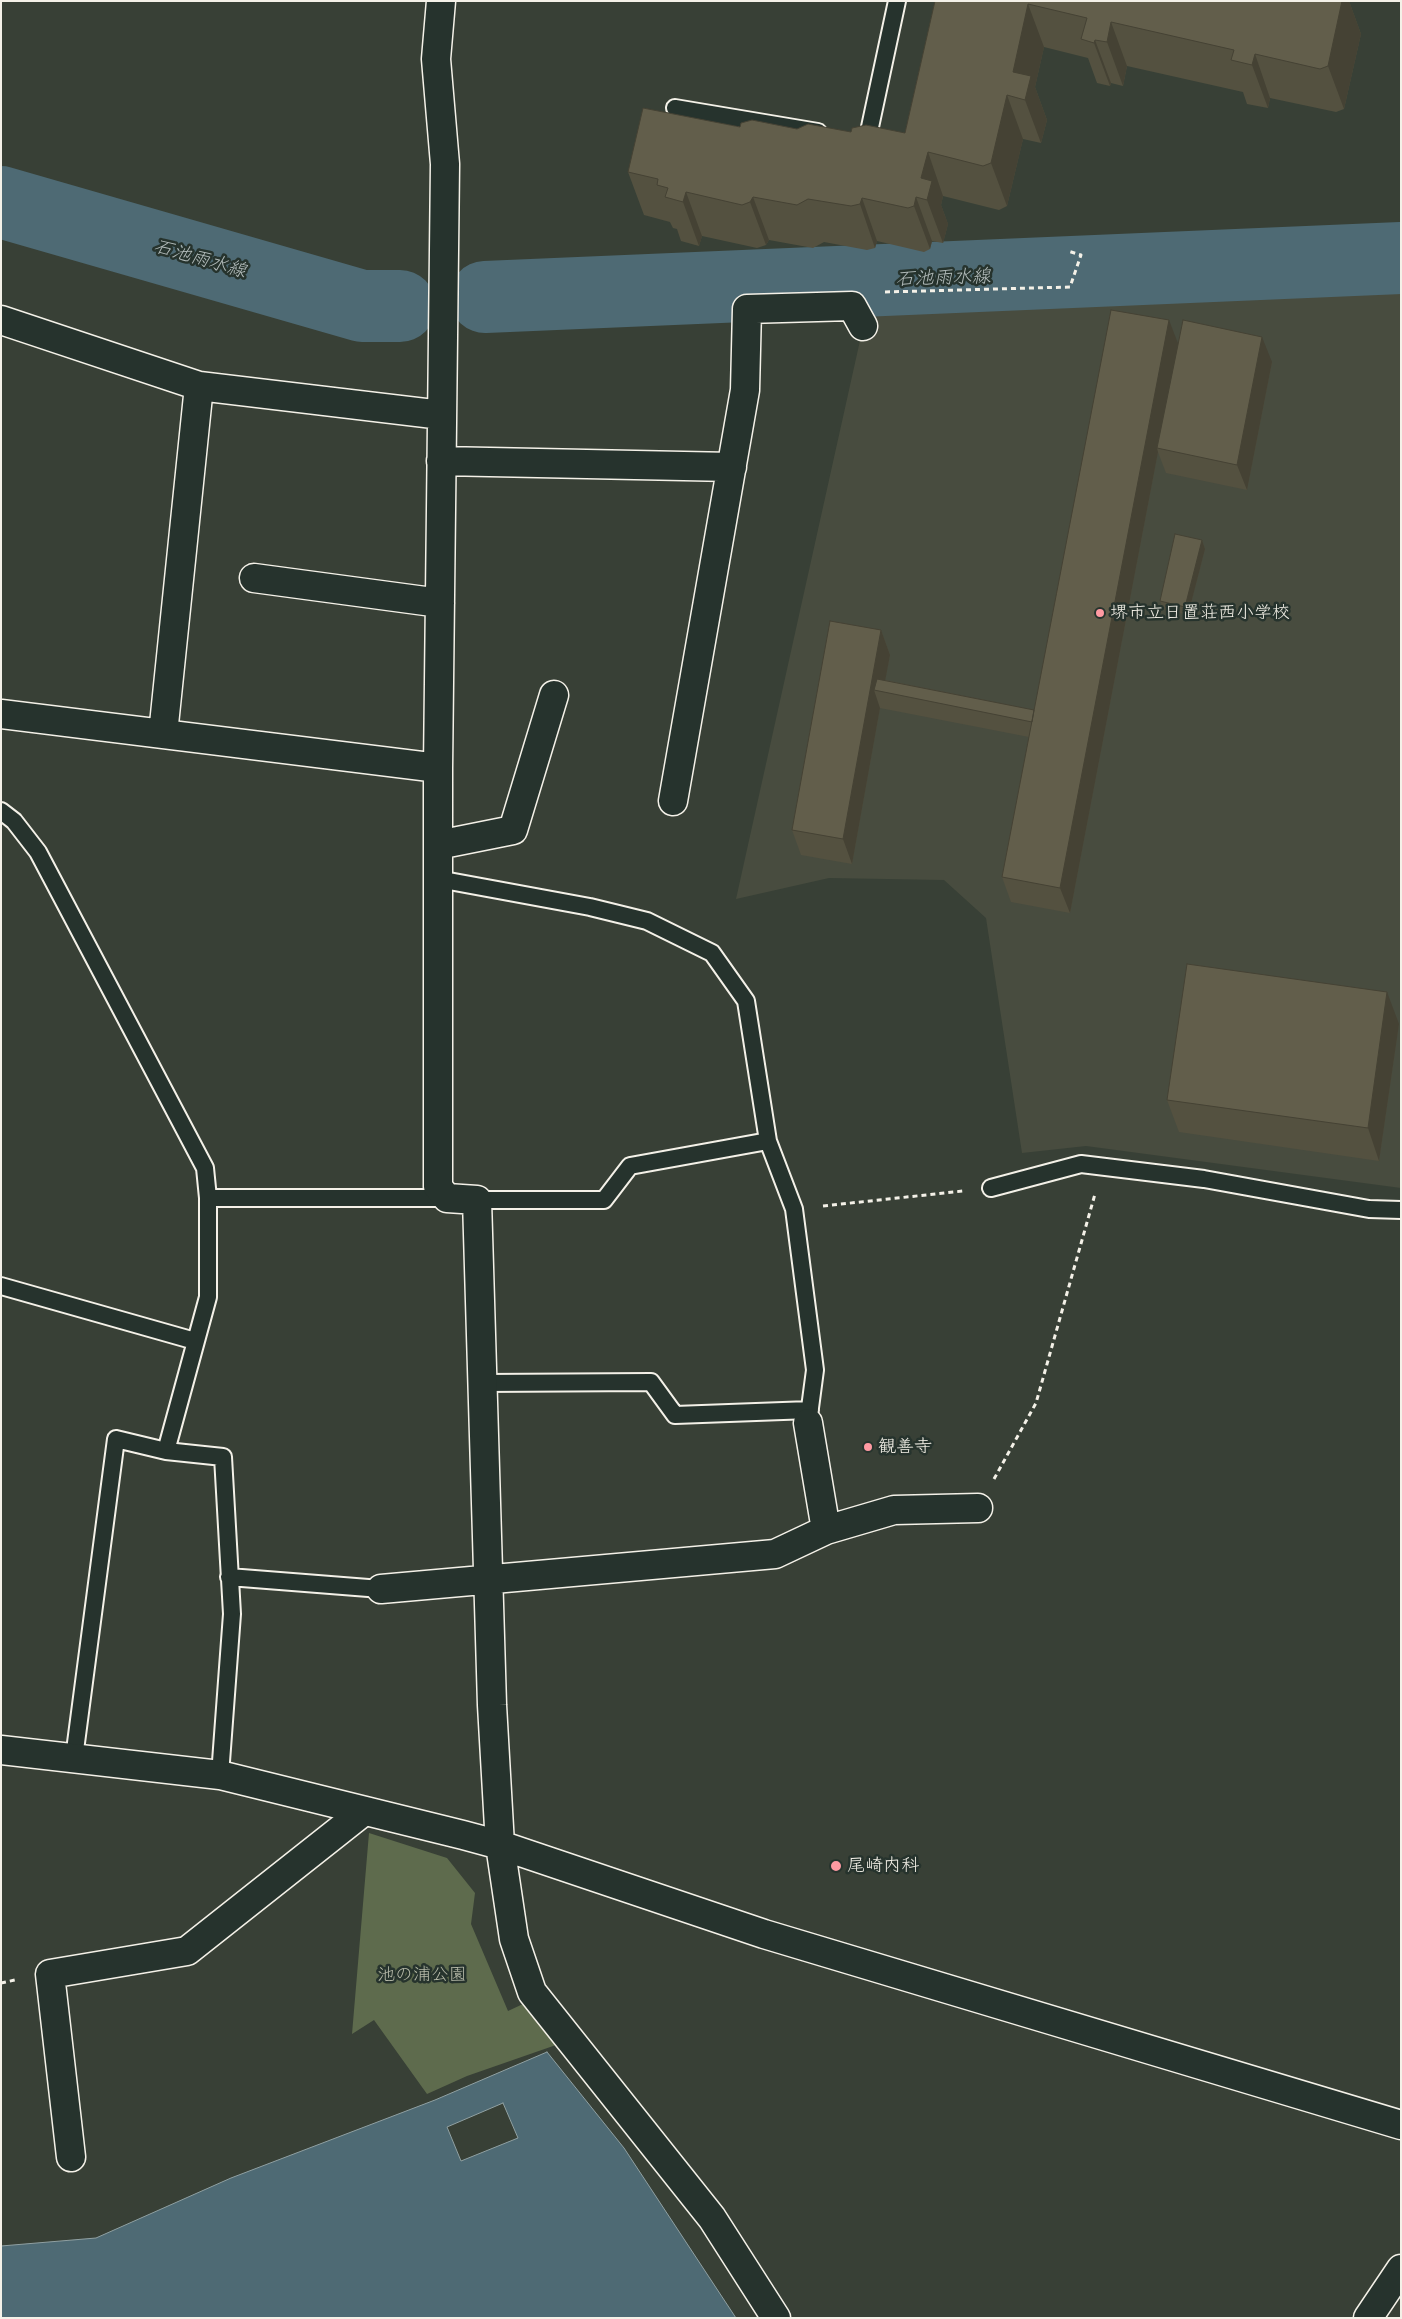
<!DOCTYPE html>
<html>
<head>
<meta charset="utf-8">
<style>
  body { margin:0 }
  #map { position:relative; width:1402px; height:2319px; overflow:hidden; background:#384036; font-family:"Comic Neue",sans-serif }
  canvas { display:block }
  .frame { position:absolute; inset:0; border:2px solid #f4f1e8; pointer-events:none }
</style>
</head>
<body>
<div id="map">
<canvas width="1402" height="2319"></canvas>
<div class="frame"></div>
</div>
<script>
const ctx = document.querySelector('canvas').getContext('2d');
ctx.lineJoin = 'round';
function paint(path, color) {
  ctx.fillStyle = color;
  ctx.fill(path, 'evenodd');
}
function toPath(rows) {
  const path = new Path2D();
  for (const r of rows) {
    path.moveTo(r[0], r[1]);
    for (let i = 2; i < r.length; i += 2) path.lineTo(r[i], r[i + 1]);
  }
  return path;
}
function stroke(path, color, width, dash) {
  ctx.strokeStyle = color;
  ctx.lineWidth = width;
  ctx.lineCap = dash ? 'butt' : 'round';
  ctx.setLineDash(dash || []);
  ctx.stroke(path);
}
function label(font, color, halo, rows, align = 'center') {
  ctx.font = font + ' "Comic Neue","Klee One",sans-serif';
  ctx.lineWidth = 5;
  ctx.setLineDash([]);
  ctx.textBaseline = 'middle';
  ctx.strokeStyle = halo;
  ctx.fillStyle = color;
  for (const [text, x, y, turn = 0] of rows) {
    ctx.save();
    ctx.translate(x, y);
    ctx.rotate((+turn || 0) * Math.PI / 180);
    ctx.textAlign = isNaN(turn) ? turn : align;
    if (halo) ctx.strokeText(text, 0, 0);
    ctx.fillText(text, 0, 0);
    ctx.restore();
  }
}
paint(toPath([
  [1401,281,1401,1188,1086,1146,1022,1153,986,918,944,880,829,878,736,899,863,327,877,305,1072,296,1097,293]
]), '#484c3f');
paint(toPath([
  [369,1833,447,1858,475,1893,471,1924,508,2011,523,2004,556,2045,467,2076,427,2094,374,2020,352,2034]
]), '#5e6b4d');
const water = toPath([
  [547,2052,624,2148,736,2318,1,2318,1,2246,96,2238,231,2178,435,2100,547,2052],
  [503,2103,518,2138,461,2161,447,2127,503,2103]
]);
paint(water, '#4e6a74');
stroke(water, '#90a0a2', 1);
stroke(toPath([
  [1,202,362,306,400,306],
  [485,297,1401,258]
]), '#4e6a74', 72);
const lane = toPath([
  [675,108,818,132],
  [862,140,867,141,897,1],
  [1,811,14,821,38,852,205,1168,208,1198],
  [438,879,590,907,647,921,712,953,746,1001,768,1141,794,1209,815,1370,808,1423],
  [991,1188,1081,1164,1204,1179,1369,1209,1401,1210],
  [477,1200,604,1200,630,1166,768,1141],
  [1,1286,195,1341],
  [483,1383,651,1382,675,1415,810,1410],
  [229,1577,381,1589],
  [74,1758,116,1439,166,1451],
  [220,1775,232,1614,223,1457,166,1451,208,1297,208,1198,447,1198]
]);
const street = toPath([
  [441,1,436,59,445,164,438,768,438,1187,447,1198,477,1200,492,1705,500,1845,514,1939,532,1992,712,2218,776,2318],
  [1,320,199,386,442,415],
  [441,461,732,467],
  [254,578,440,603],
  [1,714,438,768],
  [163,734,199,386],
  [673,801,745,390,747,309,852,306,863,326],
  [438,845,513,830,554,695],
  [808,1423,826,1530],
  [381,1589,775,1554,826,1530,894,1510,978,1508],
  [1,1750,220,1775,463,1835,500,1845,764,1934,1401,2125],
  [71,2157,50,1974,187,1951,364,1811],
  [1368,2318,1401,2269]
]);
stroke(lane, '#f4f1e8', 20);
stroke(street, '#f4f1e8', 31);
stroke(toPath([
  [885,292,1070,287,1081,255,1068,251],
  [823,1206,963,1191],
  [994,1479,1036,1403,1095,1194],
  [1,1983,15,1980]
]), '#f4f1e8', 3, [5, 4]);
stroke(lane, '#26332d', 16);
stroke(street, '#26332d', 28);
paint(toPath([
  [935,1,1349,1,1361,34,1344,109,1336,112,1270,98,1268,108,1247,104,1243,92,1127,66,1123,86,1111,83,1110,86,1097,83,1088,58,1044,47,1035,87,1047,120,1041,143,1023,139,1007,206,999,210,943,196,941,205,948,224,943,243,932,241,930,249,924,252,877,241,875,248,867,250,824,242,813,248,769,240,766,245,757,248,702,236,699,246,681,241,677,229,673,228,670,222,644,215,628,172,740,127,797,129,851,132,905,133],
  [1178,344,1272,362,1247,490,1166,473,1158,452,1070,913,1011,902,1002,877,1029,737,880,708,852,864,801,855,792,830,881,630,890,655,885,680,1034,710],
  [1202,540,1205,549,1188,615,1163,609,1160,601],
  [1399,1024,1379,1161,1179,1132,1167,1100]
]), '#545140');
paint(toPath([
  [1342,1,1349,1,1361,34,1344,109,1328,66],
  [1028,4,1044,47,1035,87,1047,120,1041,143,1025,100,1013,72],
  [1111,22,1127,66,1123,86,1107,42],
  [1095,40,1111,83,1110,86,1094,43],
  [1255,54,1270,98,1268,108,1252,65],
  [1007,95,1023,139,1007,206,991,163],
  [928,152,943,196,941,205,948,224,943,243,927,200,921,178],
  [686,192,702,236,699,246,683,202],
  [753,197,769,240,766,245,750,202],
  [916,197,932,241,930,249,914,206],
  [862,198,877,241,875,248,860,204],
  [1169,320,1179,346,1157,448,1158,452,1070,913,1060,888],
  [1262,337,1272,362,1247,490,1237,465],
  [1202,540,1205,549,1188,615,1185,607],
  [881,630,890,655,883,692,874,690,880,708,852,864,843,839],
  [1387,992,1399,1024,1379,1161,1368,1128]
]), '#454234');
const building = toPath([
  [935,1,1342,1,1328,66,1320,69,1255,54,1252,65,1231,60,1234,50,1111,22,1107,42,1095,40,1094,43,1081,39,1087,18,1028,4,1013,72,1031,76,1025,100,1007,95,991,163,983,166,928,152,921,178,932,181,927,200,916,197,914,206,908,208,862,198,860,204,851,206,808,199,797,205,753,197,750,202,742,205,686,192,683,202,665,197,668,188,657,185,658,179,628,172,643,108,740,127,741,123,752,120,797,129,808,124,851,132,852,128,866,125,905,133,935,1],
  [1111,310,1169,320,1060,888,1002,877,1111,310],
  [1183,320,1262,337,1237,465,1157,448,1183,320],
  [1175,534,1202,540,1185,607,1160,601,1175,534],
  [830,621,881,630,843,839,792,830,830,621],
  [877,679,1034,710,1032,722,874,690,877,679],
  [1187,964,1387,992,1368,1128,1167,1100,1187,964]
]);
paint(building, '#625e4b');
stroke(building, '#454234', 1);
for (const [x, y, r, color] of [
  [1100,613,5,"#ff9aa2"],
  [868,1447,5,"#ff9aa2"],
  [836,1866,6,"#ff9aa2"]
]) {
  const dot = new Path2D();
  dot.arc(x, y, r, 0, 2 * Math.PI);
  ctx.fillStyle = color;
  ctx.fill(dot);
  stroke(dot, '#26332d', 2);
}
label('18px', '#f4f1e8', '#26332d', [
  ["堺市立日置荘西小学校",1110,613],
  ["観善寺",878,1447],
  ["尾崎内科",847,1866]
], 'left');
label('18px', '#b8bbaa', '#26332d', [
  ["池の浦公園",422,1975]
]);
label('italic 19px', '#b2bbba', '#26332d', [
  ["石池雨水線",200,259,16],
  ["石池雨水線",943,278,-2]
]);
</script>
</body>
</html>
